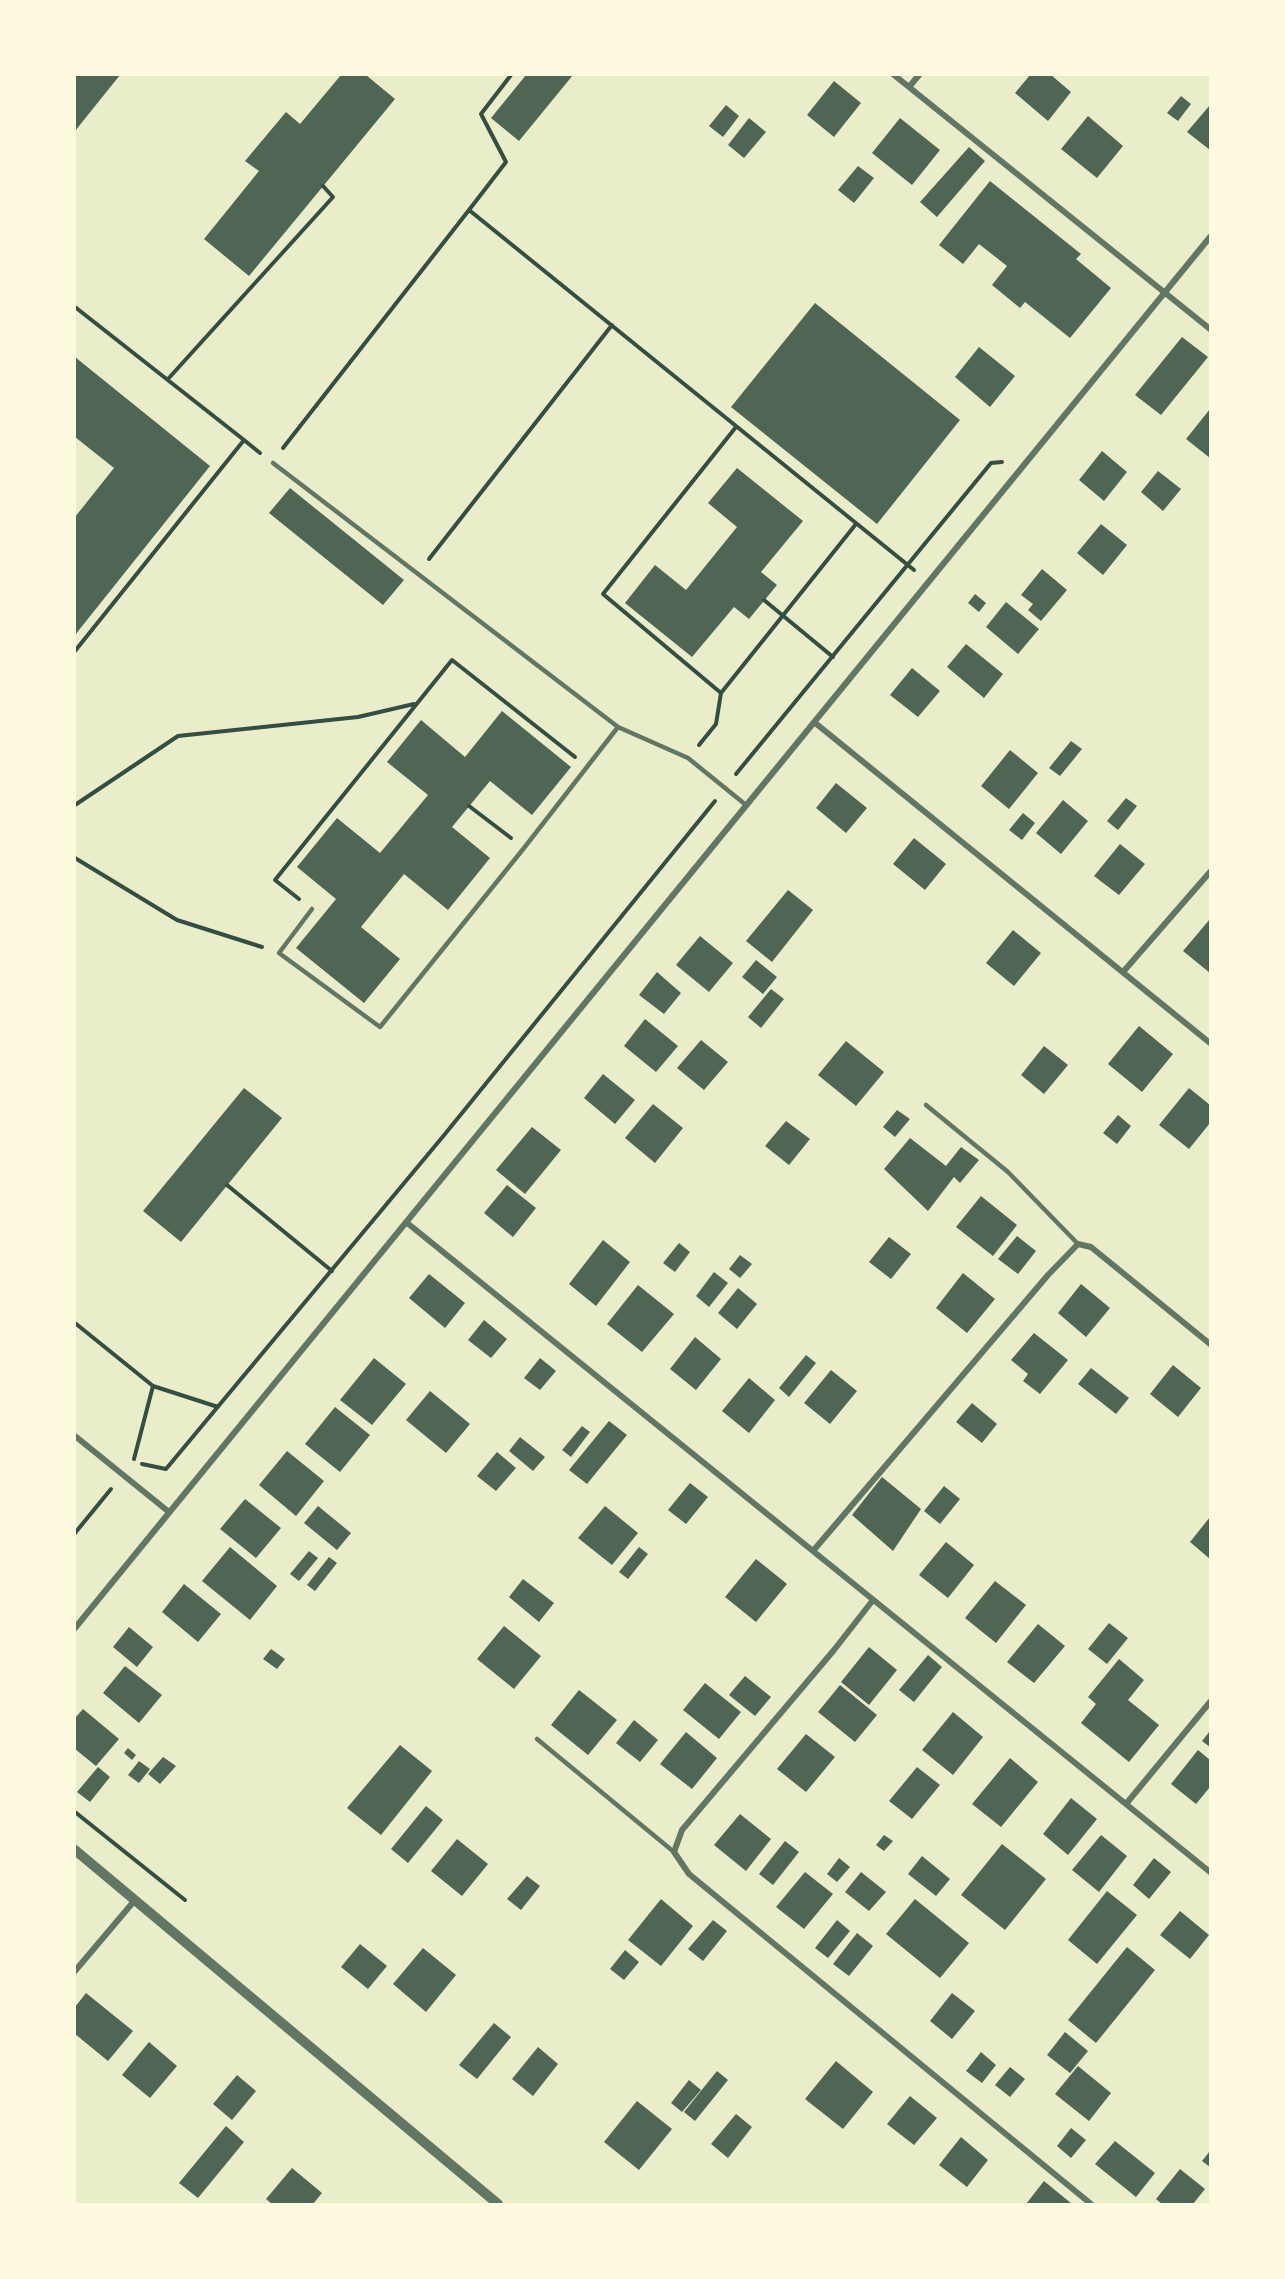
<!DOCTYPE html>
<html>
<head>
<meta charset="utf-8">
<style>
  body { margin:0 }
  #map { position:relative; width:1285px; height:2279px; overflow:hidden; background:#e9edc9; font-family:Lora,serif }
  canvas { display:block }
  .frame { position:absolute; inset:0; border:76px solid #fefae0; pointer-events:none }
</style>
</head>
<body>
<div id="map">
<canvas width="1285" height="2279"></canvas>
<div class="frame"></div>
</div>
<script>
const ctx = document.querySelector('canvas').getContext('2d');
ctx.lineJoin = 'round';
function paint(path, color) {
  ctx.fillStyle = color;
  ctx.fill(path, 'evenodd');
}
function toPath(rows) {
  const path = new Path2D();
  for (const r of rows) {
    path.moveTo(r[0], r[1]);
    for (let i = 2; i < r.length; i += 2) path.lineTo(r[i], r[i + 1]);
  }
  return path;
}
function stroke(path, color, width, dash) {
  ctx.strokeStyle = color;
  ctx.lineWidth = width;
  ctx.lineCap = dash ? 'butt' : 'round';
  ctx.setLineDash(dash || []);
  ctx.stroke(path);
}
paint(toPath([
  [75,75,120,75,75,131],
  [341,75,366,75,395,99,249,276,204,239,259,171,245,161,286,112,300,124],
  [526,75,573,75,519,141,491,118],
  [1030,75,1051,75,1071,92,1048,121,1015,93],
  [834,81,861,103,834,137,807,115],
  [1181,96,1191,104,1178,121,1167,113],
  [726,105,739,116,723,137,709,126],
  [1210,105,1210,150,1187,132],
  [1088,116,1123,146,1097,178,1061,149],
  [749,118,766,132,744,158,728,145],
  [900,118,940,150,912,185,872,153],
  [969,147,985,161,937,217,920,202],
  [858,166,874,178,854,203,838,190],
  [990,181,1081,254,1076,259,1111,288,1070,338,1025,302,1020,308,992,285,1007,266,979,244,963,264,939,245],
  [815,303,960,420,877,524,731,407],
  [1182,337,1208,357,1161,415,1135,395],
  [979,347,1015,376,990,407,955,377],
  [75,357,210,466,75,635,75,517,114,468,75,437],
  [1210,409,1210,458,1186,439],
  [1102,451,1127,472,1104,501,1079,480],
  [737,468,803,521,761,572,777,585,749,619,734,607,692,657,625,603,655,565,686,590,737,527,708,503],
  [1158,471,1181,489,1163,511,1141,492],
  [290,488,404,580,383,605,269,513],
  [1101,524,1127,545,1103,575,1077,553],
  [1042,569,1067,590,1041,621,1028,610,1033,604,1021,595],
  [975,594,986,603,979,612,968,603],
  [1006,602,1039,629,1018,654,986,627],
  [966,644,1003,674,984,698,947,667],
  [912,668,940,691,918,717,890,695],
  [502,711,571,767,532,815,490,781,452,827,490,858,448,910,404,874,361,927,400,959,364,1003,296,948,336,899,297,867,337,818,380,853,428,795,387,762,421,720,465,757],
  [1071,741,1082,749,1060,776,1049,768],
  [1010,750,1038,773,1009,809,981,786],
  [836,783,867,808,846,833,816,808],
  [1126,798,1137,806,1118,830,1107,821],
  [1063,800,1088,821,1061,854,1036,833],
  [1023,813,1035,823,1022,840,1009,830],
  [914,838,946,864,925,890,893,864],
  [1120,844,1145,864,1119,895,1094,876],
  [788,890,813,910,772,962,746,941],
  [1210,919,1210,973,1183,951],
  [1013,930,1041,953,1014,986,986,963],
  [700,936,733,963,709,992,676,965],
  [756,960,777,977,763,994,742,977],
  [657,972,681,993,664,1014,639,995],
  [771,989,784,999,761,1028,748,1017],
  [645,1019,678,1046,656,1072,624,1046],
  [1139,1026,1173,1054,1142,1092,1108,1064],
  [701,1040,728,1062,704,1090,677,1068],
  [846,1041,884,1072,856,1106,818,1075],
  [1044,1046,1068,1065,1044,1094,1021,1075],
  [603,1074,635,1100,615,1124,584,1098],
  [244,1088,282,1118,181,1242,143,1211],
  [1189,1088,1210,1105,1210,1123,1189,1149,1159,1125],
  [653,1104,683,1128,655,1163,625,1138],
  [897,1110,910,1119,895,1137,883,1127],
  [1118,1115,1131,1126,1117,1144,1103,1133],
  [786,1121,810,1139,789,1165,765,1146],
  [532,1127,561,1150,525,1194,496,1170],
  [910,1138,946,1166,961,1147,979,1160,960,1183,954,1177,928,1211,884,1169],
  [507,1185,536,1208,513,1237,484,1213],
  [981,1196,1017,1225,993,1256,956,1227],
  [1017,1236,1036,1251,1018,1274,998,1259],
  [889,1237,911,1254,891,1279,869,1262],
  [603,1240,630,1262,596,1306,569,1284],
  [679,1243,690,1252,675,1272,663,1263],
  [740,1255,752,1264,740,1278,729,1269],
  [714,1272,728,1283,709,1307,696,1296],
  [963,1273,995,1299,967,1333,936,1308],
  [429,1274,465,1303,445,1328,409,1298],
  [1081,1284,1110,1308,1086,1337,1058,1313],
  [638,1285,674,1314,642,1352,607,1324],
  [738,1288,757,1304,737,1329,718,1313],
  [484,1320,507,1339,491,1358,468,1340],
  [1034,1333,1068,1360,1040,1394,1023,1381,1028,1374,1011,1360],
  [695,1337,721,1359,696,1390,670,1369],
  [806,1355,816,1363,789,1397,779,1388],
  [374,1358,406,1384,372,1425,340,1400],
  [540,1358,556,1371,540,1390,524,1378],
  [1173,1365,1201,1388,1178,1417,1150,1394],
  [1091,1368,1129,1398,1116,1414,1078,1384],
  [831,1370,857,1391,830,1424,804,1403],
  [749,1378,775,1400,749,1433,722,1411],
  [430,1391,470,1424,446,1453,406,1420],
  [972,1403,997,1424,982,1443,956,1422],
  [335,1407,370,1435,340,1472,305,1444],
  [609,1421,627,1435,587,1484,569,1470],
  [582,1426,590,1432,571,1457,562,1450],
  [520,1437,545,1457,533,1471,509,1451],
  [287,1451,324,1481,296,1516,259,1485],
  [497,1452,516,1468,496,1491,477,1476],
  [882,1477,921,1509,893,1551,852,1515],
  [690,1483,708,1497,686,1524,668,1510],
  [944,1486,960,1499,940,1524,924,1511],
  [245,1499,281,1528,256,1558,220,1529],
  [318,1506,351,1533,337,1550,304,1523],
  [605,1506,638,1533,612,1565,578,1538],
  [1210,1517,1210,1559,1190,1542],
  [946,1542,974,1565,948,1598,919,1575],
  [230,1547,277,1586,250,1620,202,1581],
  [639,1547,648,1554,628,1579,619,1572],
  [309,1551,318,1558,299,1581,290,1574],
  [329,1557,337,1563,315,1591,307,1585],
  [756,1559,787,1584,756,1622,725,1597],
  [523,1579,554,1603,539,1622,509,1597],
  [995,1581,1026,1605,996,1643,965,1618],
  [184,1584,221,1614,198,1642,162,1612],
  [1109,1623,1128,1638,1107,1664,1088,1649],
  [1038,1624,1065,1646,1034,1683,1007,1662],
  [504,1626,541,1656,514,1689,477,1659],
  [129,1627,153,1647,137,1667,113,1647],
  [869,1647,897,1670,869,1705,841,1682],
  [271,1649,285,1659,277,1669,263,1659],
  [928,1655,942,1667,914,1702,899,1690],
  [1119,1659,1144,1680,1128,1700,1159,1725,1129,1762,1081,1723,1096,1704,1088,1697],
  [125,1666,162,1695,139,1723,103,1693],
  [745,1676,771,1697,755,1716,729,1695],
  [705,1683,741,1712,719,1739,683,1710],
  [840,1685,877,1715,855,1742,818,1712],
  [579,1690,617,1720,588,1755,551,1725],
  [83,1709,119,1739,96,1766,75,1749,75,1718],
  [953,1712,983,1737,953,1775,922,1750],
  [634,1720,658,1740,640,1762,616,1743],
  [1210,1731,1210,1747,1202,1741],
  [686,1732,717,1758,692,1789,660,1764],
  [806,1734,835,1757,806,1792,777,1769],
  [400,1745,432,1771,381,1835,347,1808],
  [128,1748,136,1755,132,1760,124,1753],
  [1198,1750,1210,1760,1210,1787,1196,1804,1171,1784],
  [163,1757,176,1766,160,1784,148,1774],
  [1010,1758,1038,1782,1001,1827,972,1804],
  [139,1761,150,1769,139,1783,128,1775],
  [98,1767,110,1777,90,1802,77,1792],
  [917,1767,940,1785,912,1819,889,1801],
  [1071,1798,1097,1819,1068,1855,1043,1834],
  [426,1806,443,1820,408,1863,391,1849],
  [740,1814,771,1839,746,1871,714,1845],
  [884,1835,893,1841,884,1851,876,1845],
  [1101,1835,1127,1856,1099,1892,1072,1870],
  [457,1839,488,1864,462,1896,431,1871],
  [785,1841,799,1852,773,1885,759,1874],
  [1002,1844,1046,1879,1005,1930,961,1895],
  [922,1856,950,1879,936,1896,908,1874],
  [839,1858,850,1867,837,1882,827,1874],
  [1154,1858,1171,1872,1149,1899,1133,1885],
  [805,1872,833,1894,804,1929,776,1907],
  [861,1872,886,1892,869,1911,845,1892],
  [527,1876,540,1886,521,1910,507,1899],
  [1107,1891,1137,1915,1097,1964,1068,1940],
  [661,1899,693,1926,661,1966,628,1940],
  [915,1899,969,1943,940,1978,886,1934],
  [1180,1911,1209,1935,1190,1959,1160,1935],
  [713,1920,727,1931,703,1961,688,1949],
  [837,1920,850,1931,828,1958,815,1948],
  [857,1933,873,1946,849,1976,833,1964],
  [360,1944,387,1966,368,1989,341,1967],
  [1127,1947,1155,1970,1096,2043,1068,2020],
  [423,1948,456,1975,426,2012,393,1984],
  [625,1950,639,1962,624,1980,610,1969],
  [86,1993,133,2031,108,2061,75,2034,75,2007],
  [952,1993,975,2011,952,2039,930,2021],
  [494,2023,511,2037,477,2079,459,2065],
  [1065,2032,1088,2051,1070,2073,1047,2055],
  [149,2042,177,2066,150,2098,122,2075],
  [538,2047,558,2064,533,2096,512,2079],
  [981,2052,996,2065,982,2083,966,2071],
  [836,2061,873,2092,843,2129,805,2099],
  [1078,2066,1111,2093,1089,2121,1055,2094],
  [1010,2067,1025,2079,1010,2097,995,2085],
  [717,2071,728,2080,695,2121,684,2112],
  [237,2075,256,2091,232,2120,213,2104],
  [689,2080,701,2090,682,2112,671,2103],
  [910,2096,937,2118,914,2145,887,2124],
  [637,2101,672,2129,639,2170,604,2142],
  [736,2114,752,2127,728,2158,711,2144],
  [226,2126,244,2142,198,2198,179,2183],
  [1071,2128,1086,2140,1071,2158,1057,2146],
  [961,2137,988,2160,967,2187,939,2165],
  [1115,2141,1155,2173,1136,2197,1095,2164],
  [1210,2151,1210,2167,1202,2161],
  [292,2168,322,2193,313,2204,272,2204,266,2199],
  [1180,2169,1205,2189,1193,2204,1162,2204,1156,2199],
  [1044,2181,1072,2204,1026,2204]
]), '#4f6655');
stroke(toPath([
  [469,210,506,162,481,114,511,75],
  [75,307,244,440,75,651],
  [168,379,333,197,323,186],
  [244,440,260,453],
  [283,448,469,210,914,570],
  [429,559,612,325],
  [764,600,833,657],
  [721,693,603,594,736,427],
  [699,745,716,724,721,693,856,524],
  [736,774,991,463,1002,462],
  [75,805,178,736,358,717,414,704],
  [469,806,511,838],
  [75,858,177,920,262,947],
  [299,899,275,880,452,660,575,757],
  [227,1185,332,1271],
  [75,1323,153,1386],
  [134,1459,153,1386,218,1407],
  [142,1464,166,1469,445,1134,715,801],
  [75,1533,111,1489],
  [75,1812,185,1900]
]), '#344e41', 4);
stroke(toPath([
  [273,463,618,727,688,758,746,805],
  [312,909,279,953,380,1027,524,848,618,727],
  [926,1105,1008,1172,1078,1244],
  [537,1739,674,1852]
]), '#617663', 4.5);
stroke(toPath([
  [894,75,1210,329],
  [909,87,919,75],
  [814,722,1210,1043],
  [1123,972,1210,872],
  [406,1222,1210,1872],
  [75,1436,169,1512],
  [813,1551,1048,1275,1078,1244,1091,1247,1210,1344],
  [873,1600,834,1650,682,1830,674,1852,689,1874,1091,2204],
  [75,1628,1210,237],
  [1126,1804,1210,1702],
  [75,1971,135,1900]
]), '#617663', 6);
stroke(toPath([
  [75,1850,498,2204]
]), '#617663', 10);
</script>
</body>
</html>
